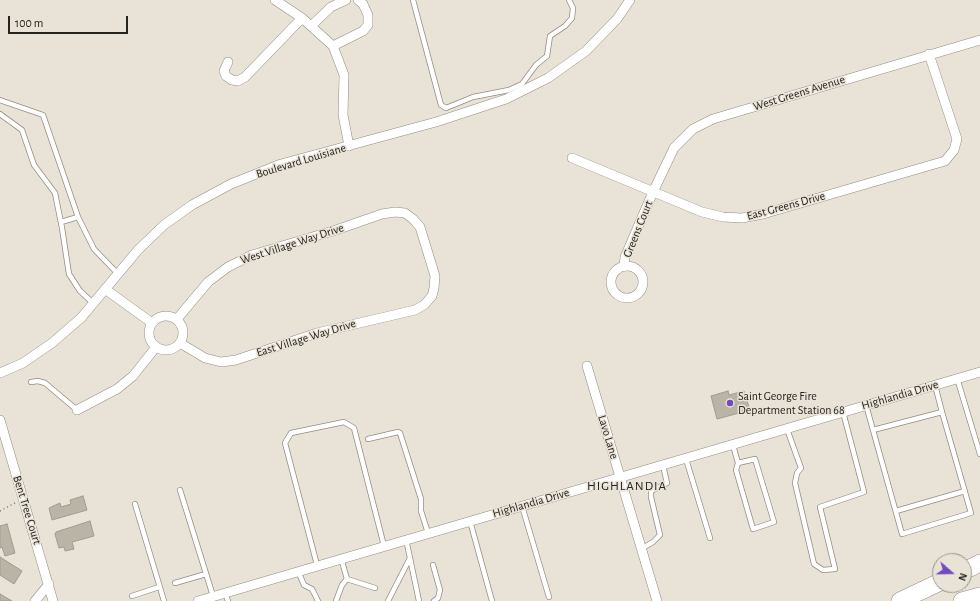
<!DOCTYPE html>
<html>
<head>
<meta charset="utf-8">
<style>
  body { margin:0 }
  #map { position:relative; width:980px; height:601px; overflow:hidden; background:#e9e2d6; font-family:"Alegreya Sans",sans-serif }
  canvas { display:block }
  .north { position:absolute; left:932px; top:553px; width:40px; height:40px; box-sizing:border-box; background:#e9e2d6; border:1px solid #9b968d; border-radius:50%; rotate:110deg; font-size:11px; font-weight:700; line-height:16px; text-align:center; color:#26241f }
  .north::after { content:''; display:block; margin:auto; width:14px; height:18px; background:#7249c2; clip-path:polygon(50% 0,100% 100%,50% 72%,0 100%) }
  .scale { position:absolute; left:8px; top:16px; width:120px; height:18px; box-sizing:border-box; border:2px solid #26241f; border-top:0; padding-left:5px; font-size:12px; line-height:14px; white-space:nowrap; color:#26241f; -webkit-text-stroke:3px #e9e2d6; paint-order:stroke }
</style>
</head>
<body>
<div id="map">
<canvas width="980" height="601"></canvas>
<div class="north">N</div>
<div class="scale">100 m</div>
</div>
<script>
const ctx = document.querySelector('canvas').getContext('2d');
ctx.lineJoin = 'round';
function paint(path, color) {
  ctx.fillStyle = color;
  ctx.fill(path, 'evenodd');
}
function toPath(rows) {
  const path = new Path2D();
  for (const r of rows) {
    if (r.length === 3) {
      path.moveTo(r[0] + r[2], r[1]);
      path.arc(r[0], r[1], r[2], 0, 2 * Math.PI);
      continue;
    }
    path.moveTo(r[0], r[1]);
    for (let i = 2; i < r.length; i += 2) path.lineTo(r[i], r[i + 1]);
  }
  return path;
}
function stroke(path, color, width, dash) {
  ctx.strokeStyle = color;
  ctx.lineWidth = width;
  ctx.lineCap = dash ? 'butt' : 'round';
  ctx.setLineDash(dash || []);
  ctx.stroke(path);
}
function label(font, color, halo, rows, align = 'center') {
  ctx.font = font + ' "Alegreya Sans",sans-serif';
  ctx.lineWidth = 3;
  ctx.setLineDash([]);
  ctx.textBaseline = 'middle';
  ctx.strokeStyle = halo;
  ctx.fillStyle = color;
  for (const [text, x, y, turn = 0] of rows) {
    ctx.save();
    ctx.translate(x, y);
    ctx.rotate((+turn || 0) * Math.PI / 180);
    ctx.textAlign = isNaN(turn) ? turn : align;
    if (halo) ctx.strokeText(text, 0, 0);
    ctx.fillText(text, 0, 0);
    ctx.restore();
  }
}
const building = toPath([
  [728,391,729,395,744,391,750,410,717,419,711,396,728,391],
  [83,496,87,510,52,520,49,508,60,503,61,507,71,504,70,500,83,496],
  [90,521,94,536,72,542,74,549,65,551,64,547,59,548,55,534,56,532,90,521],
  [7,524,15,553,5,556,2,547,0,548,0,526,7,524],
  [0,557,22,571,14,584,0,575,0,557],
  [0,594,12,601,0,601,0,594]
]);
paint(building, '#bab4a7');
stroke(building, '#a19b8f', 1);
const lane = toPath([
  [413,0,441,105,446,108,473,97,509,90,522,84,536,65,547,56,550,36,565,26,572,18,573,8,569,0],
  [0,100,43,115,78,217,94,249,118,274],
  [0,114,22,130,34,165,55,193,62,228,69,274,80,291,93,303],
  [61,222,78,217],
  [957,378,980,454],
  [31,382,38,381,45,383,77,410],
  [866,405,902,534,971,513,942,412,935,385],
  [787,429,801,468,797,473,795,483,814,564,823,570,835,569,820,507,864,492,843,412],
  [873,430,942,412],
  [368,439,398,432,400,433,421,499,421,511,428,533],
  [733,445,738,463,736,470,753,529,774,522,755,459,738,463],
  [686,459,710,538],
  [180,490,213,596],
  [135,504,164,601],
  [522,506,549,597],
  [896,511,965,491],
  [470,521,492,601],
  [406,539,419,601],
  [641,549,653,542,660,535,651,497,651,491,667,483,663,465],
  [341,558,347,579,375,588],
  [317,565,285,443,291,433,344,422,354,428,384,546],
  [433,565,440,590,438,598,434,601],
  [298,571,304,585,312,589,318,601],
  [175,583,206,574],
  [225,593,228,601],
  [132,596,159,587],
  [336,601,342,585,347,579],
  [388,601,410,558]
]);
const street = toPath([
  [275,0,302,18,333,46,344,75,343,115,349,146],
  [311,26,331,7,346,0],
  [333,46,363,31,368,25,368,15,363,4,358,0],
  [228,62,224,71,226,76,232,80,238,81,245,77,302,18],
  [572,158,702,212,723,217,742,218,763,214,945,161,954,150,957,139,929,54],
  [627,282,16],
  [624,267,625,257,653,192,674,148,693,129,713,119,980,40],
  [105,289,152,323],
  [166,333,17],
  [177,319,208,282,228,267,252,255,336,230,382,214,395,212,405,213,413,219,420,227,435,276,434,288,432,296,424,305,415,310,317,333,236,360,221,362,205,358,180,343],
  [587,366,657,601],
  [0,373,23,363,52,343,81,318,138,250,164,225,192,205,231,184,281,164,436,122,506,99,548,78,586,51,617,19,630,0],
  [77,410,117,389,133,376,156,347],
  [0,420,53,601],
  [35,601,49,584],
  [198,601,980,372]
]);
const highway = toPath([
  [964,571,980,563],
  [900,601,940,582],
  [962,601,980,596]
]);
stroke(lane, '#938d81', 6);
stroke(street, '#938d81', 10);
stroke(highway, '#938d81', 18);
stroke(toPath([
  [0,511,15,503]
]), '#807c73', 1.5, [1, 3]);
stroke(lane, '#fff', 4.5);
stroke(street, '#fff', 9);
stroke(highway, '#fff', 17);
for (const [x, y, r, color] of [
  [730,403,4,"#7249c2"]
]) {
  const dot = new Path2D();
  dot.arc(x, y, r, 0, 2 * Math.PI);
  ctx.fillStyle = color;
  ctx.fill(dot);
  stroke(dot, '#e9e2d6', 1.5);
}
label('12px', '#26241f', '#e9e2d6', [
  ["West Greens Avenue",799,93,-17],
  ["Boulevard Louisiane",301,161,-17],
  ["East Greens Drive",786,206,-15],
  ["Greens Court",638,229,-68],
  ["West Village Way Drive",292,244,-18],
  ["East Village Way Drive",306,338,-17],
  ["Highlandia Drive",900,395,-16],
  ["Lavo Lane",608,437,73],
  ["Highlandia Drive",531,503,-16],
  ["Bent Tree Court",27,510,73]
]);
label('12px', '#26241f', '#e9e2d6', [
  ["Saint George Fire",738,396],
  ["Department Station 68",738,410]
], 'left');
ctx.letterSpacing = '1px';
label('13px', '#26241f', '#e9e2d6', [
  ["HIGHLANDIA",627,486]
]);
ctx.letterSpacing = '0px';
</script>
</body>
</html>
